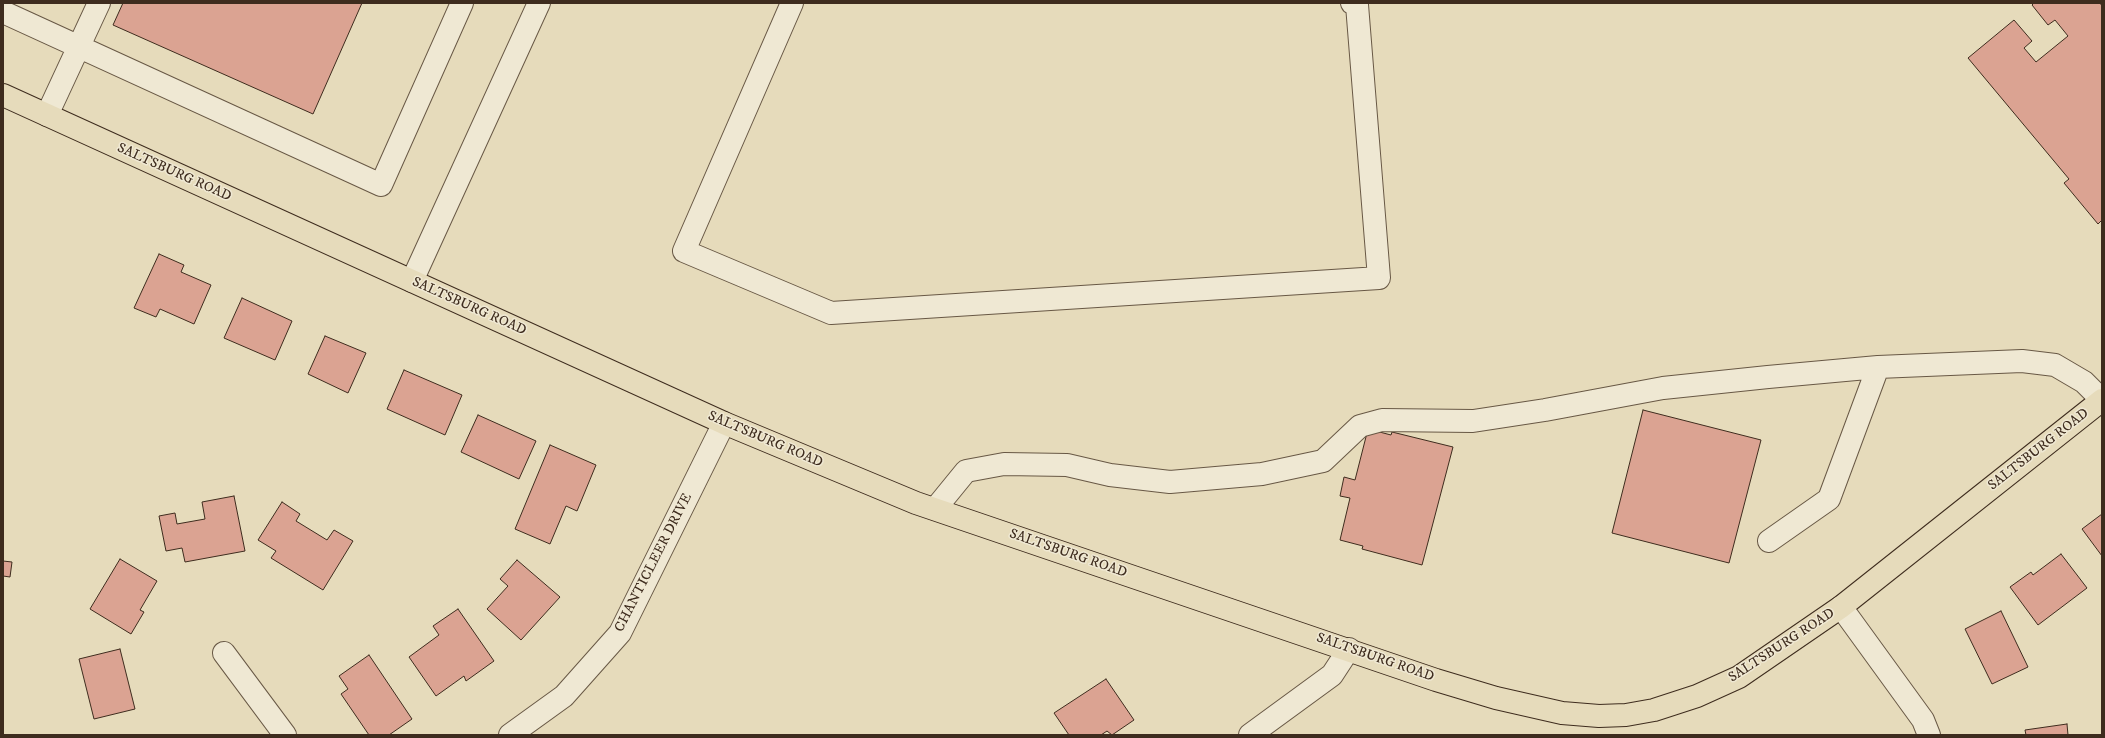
<!DOCTYPE html>
<html>
<head>
<meta charset="utf-8">
<style>
  body { margin:0 }
  #map { position:relative; width:2105px; height:738px; overflow:hidden; background:#e6dbbb; font-family:"IM FELL DW Pica",serif }
  canvas { display:block }
  .frame { position:absolute; inset:0; border:4px solid #3e2c1e; pointer-events:none }
</style>
</head>
<body>
<div id="map">
<canvas width="2105" height="738"></canvas>
<div class="frame"></div>
</div>
<script>
const ctx = document.querySelector('canvas').getContext('2d');
ctx.lineJoin = 'round';
function paint(path, color) {
  ctx.fillStyle = color;
  ctx.fill(path, 'evenodd');
}
function toPath(rows) {
  const path = new Path2D();
  for (const r of rows) {
    path.moveTo(r[0], r[1]);
    for (let i = 2; i < r.length; i += 2) path.lineTo(r[i], r[i + 1]);
  }
  return path;
}
function stroke(path, color, width, dash) {
  ctx.strokeStyle = color;
  ctx.lineWidth = width;
  ctx.lineCap = dash ? 'butt' : 'round';
  ctx.setLineDash(dash || []);
  ctx.stroke(path);
}
function label(font, color, halo, rows, align = 'center') {
  ctx.font = font + ' "IM FELL DW Pica",serif';
  ctx.lineWidth = 3;
  ctx.setLineDash([]);
  ctx.textBaseline = 'middle';
  ctx.strokeStyle = halo;
  ctx.fillStyle = color;
  for (const [text, x, y, turn = 0] of rows) {
    ctx.save();
    ctx.translate(x, y);
    ctx.rotate((+turn || 0) * Math.PI / 180);
    ctx.textAlign = isNaN(turn) ? turn : align;
    if (halo) ctx.strokeText(text, 0, 0);
    ctx.fillText(text, 0, 0);
    ctx.restore();
  }
}
const building = toPath([
  [123,3,362,3,313,114,113,25,123,3],
  [2034,3,2100,3,2102,6,2102,220,2098,224,2064,183,2069,179,1968,58,2014,20,2032,41,2024,48,2036,62,2068,36,2055,20,2048,25,2032,5,2034,3],
  [159,254,184,265,181,272,211,285,194,324,160,309,156,317,134,308,159,254],
  [242,298,292,321,275,360,224,338,242,298],
  [325,336,366,353,348,393,308,374,325,336],
  [404,370,462,395,445,435,387,409,404,370],
  [1643,410,1761,440,1729,563,1612,533,1643,410],
  [478,415,536,441,519,479,461,452,478,415],
  [1368,429,1391,435,1392,432,1453,447,1422,565,1362,549,1363,546,1340,540,1350,498,1340,496,1344,477,1355,480,1368,429],
  [550,445,596,465,577,511,566,506,550,544,515,529,550,445],
  [234,496,245,551,185,562,182,548,166,551,159,516,175,513,177,524,205,519,202,502,234,496],
  [282,502,300,514,296,521,327,540,334,530,353,541,323,590,271,558,276,551,258,540,282,502],
  [2102,514,2102,556,2082,529,2102,514],
  [2061,554,2087,588,2038,625,2010,587,2031,572,2033,575,2061,554],
  [120,559,157,581,140,610,144,612,131,634,90,609,120,559],
  [517,560,560,597,521,640,487,609,508,586,500,579,517,560],
  [3,561,12,562,10,577,3,576,3,561],
  [458,609,494,661,466,681,464,676,436,696,409,657,439,635,433,626,458,609],
  [2001,611,2028,667,1992,684,1965,629,2001,611],
  [120,649,135,709,94,719,79,659,120,649],
  [369,655,412,719,389,735,369,735,341,694,348,689,339,676,369,655],
  [1106,679,1134,720,1112,735,1107,731,1101,735,1069,735,1054,713,1106,679],
  [2067,724,2068,735,2026,735,2025,730,2067,724]
]);
paint(building, '#dba392');
stroke(building, '#3e2c1e', 1);
const minor = toPath([
  [792,3,684,251,831,313,1379,278,1357,5,1352,3],
  [3,12,381,185,462,3],
  [47,115,99,3],
  [412,281,539,3],
  [935,509,966,471,1004,464,1067,465,1110,475,1170,482,1262,474,1323,461,1360,426,1382,420,1473,421,1545,410,1663,388,1768,377,1878,367,2022,361,2055,365,2084,382,2102,400],
  [1769,541,1829,499,1878,367],
  [1841,607,1923,720,1929,735],
  [224,653,285,735],
  [510,735,564,696,620,633,724,423],
  [1250,735,1332,675,1349,649]
]);
const major = toPath([
  [3,95,724,423,916,503,1436,680,1496,698,1562,713,1599,716,1626,715,1654,710,1697,696,1739,677,1841,607,2102,400]
]);
stroke(minor, '#685845', 24);
stroke(major, '#3e2c1e', 24);
stroke(minor, '#efe8d3', 22);
stroke(major, '#e6dbbb', 22);
label('14px', '#3e2c1e', '#efe8d3', [
  ["SALTSBURG ROAD",174,173,24],
  ["SALTSBURG ROAD",469,307,24],
  ["SALTSBURG ROAD",765,440,23],
  ["SALTSBURG ROAD",2039,450,-38],
  ["SALTSBURG ROAD",1068,554,19],
  ["CHANTICLEER DRIVE",654,563,-63],
  ["SALTSBURG ROAD",1782,646,-33],
  ["SALTSBURG ROAD",1375,658,19]
]);
</script>
</body>
</html>
